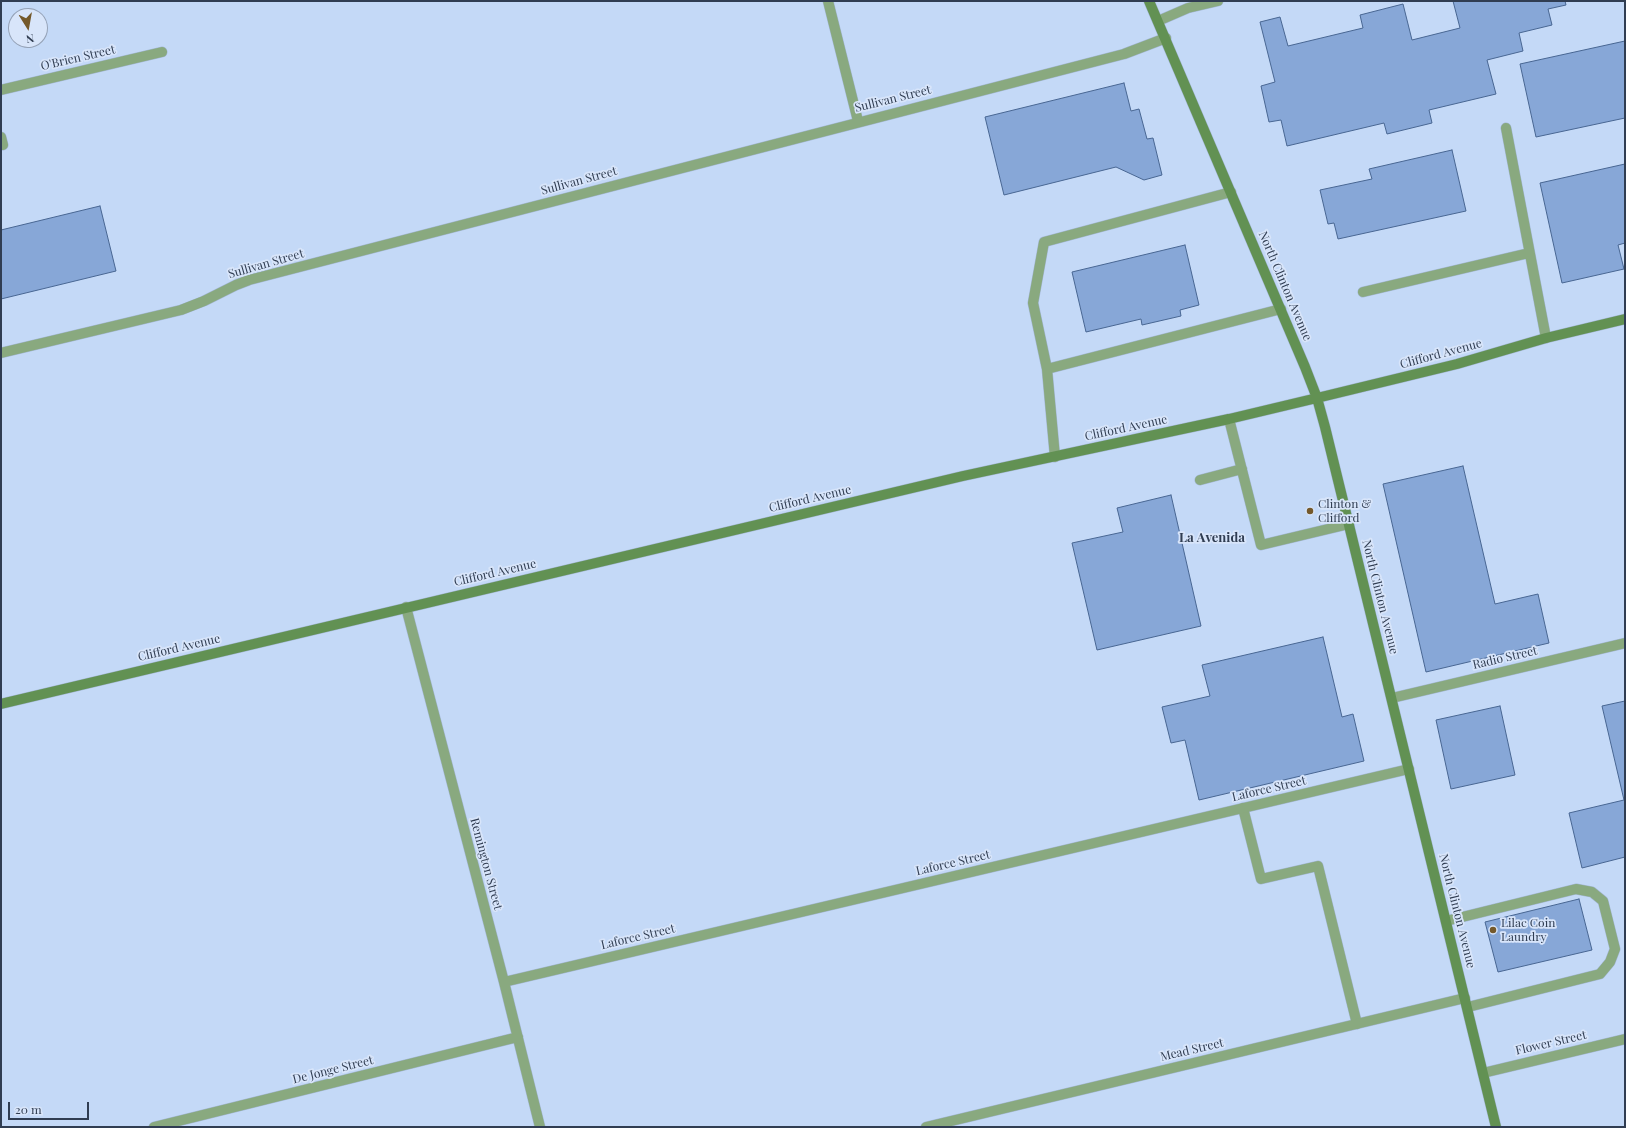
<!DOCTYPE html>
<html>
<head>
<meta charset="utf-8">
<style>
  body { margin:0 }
  #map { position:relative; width:1626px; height:1128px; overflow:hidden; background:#c4d9f7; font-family:"Playfair Display",serif }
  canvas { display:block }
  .frame { position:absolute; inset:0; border:2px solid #303d52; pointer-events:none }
  .north { position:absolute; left:8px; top:8px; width:40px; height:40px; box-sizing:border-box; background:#d8e5fa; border:1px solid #95a2b7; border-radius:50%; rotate:169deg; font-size:11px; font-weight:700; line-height:16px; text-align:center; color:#303d52 }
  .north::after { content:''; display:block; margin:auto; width:14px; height:18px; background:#74592b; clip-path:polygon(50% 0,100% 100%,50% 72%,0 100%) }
  .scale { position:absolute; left:8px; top:1102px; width:81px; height:18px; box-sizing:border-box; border:2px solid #303d52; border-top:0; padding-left:5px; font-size:12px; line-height:14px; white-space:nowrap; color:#303d52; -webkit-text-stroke:3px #d8e5fa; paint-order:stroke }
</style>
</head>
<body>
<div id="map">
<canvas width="1626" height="1128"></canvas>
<div class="frame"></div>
<div class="north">N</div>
<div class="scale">20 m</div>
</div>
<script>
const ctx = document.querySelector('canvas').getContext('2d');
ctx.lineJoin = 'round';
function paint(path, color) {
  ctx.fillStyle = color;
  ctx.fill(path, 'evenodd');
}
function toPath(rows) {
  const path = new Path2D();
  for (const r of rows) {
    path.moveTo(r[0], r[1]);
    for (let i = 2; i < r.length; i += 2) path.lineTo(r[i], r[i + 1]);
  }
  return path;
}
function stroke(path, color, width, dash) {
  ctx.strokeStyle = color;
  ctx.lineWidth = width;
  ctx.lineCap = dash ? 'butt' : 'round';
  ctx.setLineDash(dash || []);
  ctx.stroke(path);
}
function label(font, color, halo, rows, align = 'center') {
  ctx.font = font + ' "Playfair Display",serif';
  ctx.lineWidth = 3.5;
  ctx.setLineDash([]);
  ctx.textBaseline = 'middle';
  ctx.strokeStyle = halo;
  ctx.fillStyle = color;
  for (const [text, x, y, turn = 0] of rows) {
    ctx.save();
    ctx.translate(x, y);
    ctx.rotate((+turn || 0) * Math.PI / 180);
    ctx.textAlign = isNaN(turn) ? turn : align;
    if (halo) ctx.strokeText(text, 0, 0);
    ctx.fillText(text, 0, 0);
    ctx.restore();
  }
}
const building = toPath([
  [1453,1,1565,1,1566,5,1548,9,1552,25,1519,33,1523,51,1487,60,1496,94,1429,110,1432,123,1387,134,1384,123,1287,146,1281,120,1269,122,1261,86,1275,82,1260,22,1280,17,1288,46,1363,28,1360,15,1403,4,1412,40,1460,28,1453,1],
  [1625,41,1625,118,1536,137,1520,64,1625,41],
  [1124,83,1131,111,1139,109,1147,139,1153,138,1162,175,1144,180,1116,167,1004,195,985,117,1124,83],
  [1452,150,1466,211,1338,239,1334,223,1328,224,1320,190,1372,179,1369,169,1452,150],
  [1625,164,1625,243,1618,245,1624,269,1562,283,1540,183,1625,164],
  [100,206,116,271,1,299,1,230,100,206],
  [1185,245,1199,305,1180,310,1181,316,1142,325,1141,319,1086,332,1072,272,1185,245],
  [1463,466,1495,604,1538,594,1549,643,1426,672,1383,484,1463,466],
  [1171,495,1201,626,1097,650,1072,543,1123,532,1117,508,1171,495],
  [1323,637,1342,717,1353,714,1364,761,1199,800,1185,740,1171,743,1162,707,1210,696,1202,665,1323,637],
  [1625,701,1625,857,1582,868,1569,813,1624,800,1602,706,1625,701],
  [1500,706,1515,775,1451,789,1436,720,1500,706],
  [1579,899,1592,950,1498,972,1485,922,1579,899]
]);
paint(building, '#87a7d7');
stroke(building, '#486692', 1);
const lane = toPath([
  [828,1,858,121],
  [1506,128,1546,338],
  [1,137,3,145,1,145],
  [1363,292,1529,253],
  [1047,369,1281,309],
  [1229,419,1261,545,1349,524],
  [1055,457,1047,369,1033,303,1044,242,1231,192],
  [1200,480,1242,469],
  [1243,808,1261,879,1318,866,1357,1024],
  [1446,921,1576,889,1592,892,1603,901,1615,949,1610,962,1600,974,1468,1007]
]);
const street = toPath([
  [1158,21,1188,8,1218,1],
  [1,90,162,52],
  [1,353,181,310,204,301,236,285,249,280,1124,54,1166,38],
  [406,607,504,982,540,1127],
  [1392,698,1625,643],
  [504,982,1409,769],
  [1483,1073,1625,1039],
  [154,1127,518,1037],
  [926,1127,1465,998]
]);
const secondary = toPath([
  [1149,1,1305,367,1317,398,1325,427,1496,1127],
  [1,704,963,476,1229,419,1317,398,1457,364,1546,338,1625,319]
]);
stroke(lane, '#a3b7d3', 11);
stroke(street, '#a3b7d3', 11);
stroke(secondary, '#a3b7d3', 11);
stroke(lane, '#89a97f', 10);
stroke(street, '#89a97f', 10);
stroke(secondary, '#629153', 10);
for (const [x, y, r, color] of [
  [1310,511,4,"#74592b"],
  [1493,930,4,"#74592b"]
]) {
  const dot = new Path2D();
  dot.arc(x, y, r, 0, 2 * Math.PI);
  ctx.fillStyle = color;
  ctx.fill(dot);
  stroke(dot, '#d8e5fa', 1.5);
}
label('12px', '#303d52', '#d8e5fa', [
  ["O'Brien Street",78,58,-13],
  ["Sullivan Street",893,99,-14],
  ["Sullivan Street",579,181,-15],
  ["Sullivan Street",266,264,-16],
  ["North Clinton Avenue",1285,286,67],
  ["Clifford Avenue",1441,354,-15],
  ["Clifford Avenue",1126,428,-12],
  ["Clifford Avenue",810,499,-13],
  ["Clifford Avenue",495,573,-13],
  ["North Clinton Avenue",1380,597,76],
  ["Clifford Avenue",179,648,-13],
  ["Radio Street",1505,658,-13],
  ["Laforce Street",1269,789,-13],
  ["Laforce Street",953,863,-13],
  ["Remington Street",486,864,75],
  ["North Clinton Avenue",1457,911,76],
  ["Laforce Street",638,937,-13],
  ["Flower Street",1551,1043,-13],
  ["Mead Street",1192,1050,-13],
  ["De Jonge Street",333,1070,-14]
]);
label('12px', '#303d52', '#d8e5fa', [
  ["Clinton &",1318,504],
  ["Clifford",1318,518],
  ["Lilac Coin",1501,923],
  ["Laundry",1501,937]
], 'left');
label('bold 13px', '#303d52', '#d8e5fa', [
  ["La Avenida",1212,538]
]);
</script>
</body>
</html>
